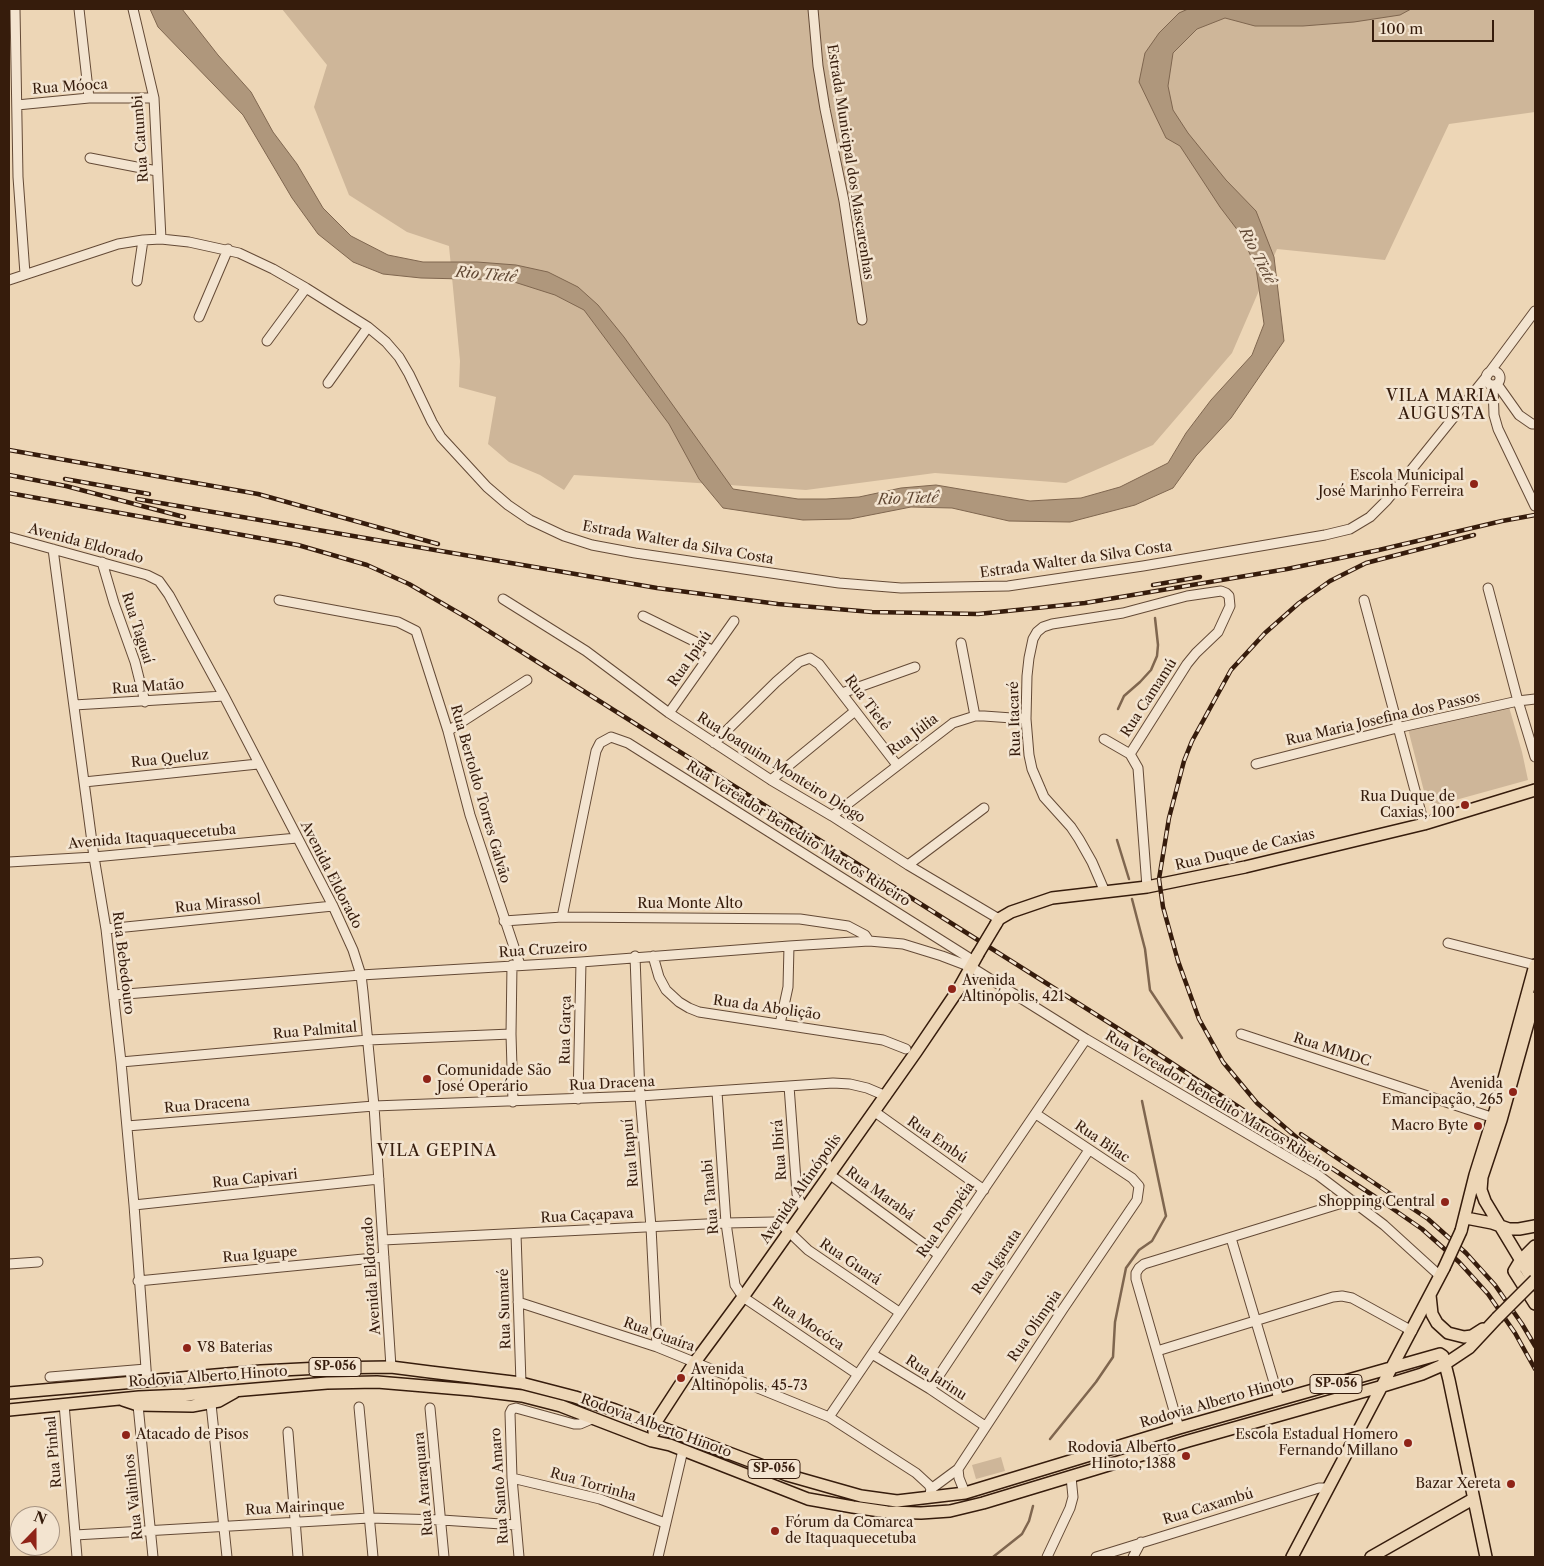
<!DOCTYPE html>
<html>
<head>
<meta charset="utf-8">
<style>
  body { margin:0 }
  #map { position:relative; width:1544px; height:1566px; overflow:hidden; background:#edd6b6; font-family:"Libre Caslon Text",serif }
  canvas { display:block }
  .frame { position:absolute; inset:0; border:10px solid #361c0c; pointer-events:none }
  .north { position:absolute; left:10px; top:1506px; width:50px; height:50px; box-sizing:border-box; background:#f3e4d0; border:1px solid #a79482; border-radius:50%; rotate:22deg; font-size:14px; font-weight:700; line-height:20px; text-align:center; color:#361c0c }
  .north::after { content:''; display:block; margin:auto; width:18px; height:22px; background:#8f2418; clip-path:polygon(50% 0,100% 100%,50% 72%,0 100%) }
  .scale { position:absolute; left:1372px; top:20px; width:122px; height:22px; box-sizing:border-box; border:2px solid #361c0c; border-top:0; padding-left:6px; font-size:15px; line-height:18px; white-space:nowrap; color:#361c0c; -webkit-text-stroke:4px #f3e4d0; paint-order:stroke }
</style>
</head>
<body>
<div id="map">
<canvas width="1544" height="1566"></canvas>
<div class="frame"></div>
<div class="north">N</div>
<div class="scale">100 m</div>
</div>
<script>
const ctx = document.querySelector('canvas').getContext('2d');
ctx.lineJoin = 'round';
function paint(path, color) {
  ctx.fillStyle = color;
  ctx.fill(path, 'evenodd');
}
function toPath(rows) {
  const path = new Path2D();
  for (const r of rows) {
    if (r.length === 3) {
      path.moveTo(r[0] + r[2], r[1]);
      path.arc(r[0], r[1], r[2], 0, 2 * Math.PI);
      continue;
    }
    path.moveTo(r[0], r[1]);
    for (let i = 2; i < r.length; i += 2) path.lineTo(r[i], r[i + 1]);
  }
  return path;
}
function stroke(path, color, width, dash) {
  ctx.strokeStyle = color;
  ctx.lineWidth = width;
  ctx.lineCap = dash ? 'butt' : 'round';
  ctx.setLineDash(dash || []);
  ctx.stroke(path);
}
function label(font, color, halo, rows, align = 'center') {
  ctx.font = font + ' "Libre Caslon Text",serif';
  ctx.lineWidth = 5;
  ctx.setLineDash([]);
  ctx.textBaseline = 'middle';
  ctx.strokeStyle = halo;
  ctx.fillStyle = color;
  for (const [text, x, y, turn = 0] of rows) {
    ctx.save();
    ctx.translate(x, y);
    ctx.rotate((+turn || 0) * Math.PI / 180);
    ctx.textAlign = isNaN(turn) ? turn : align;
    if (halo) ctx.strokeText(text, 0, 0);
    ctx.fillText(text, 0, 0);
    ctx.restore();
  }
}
paint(toPath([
  [282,9,1535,9,1535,112,1449,124,1385,260,1277,249,1232,353,1153,445,1066,483,935,473,806,490,574,475,564,490,540,475,509,462,488,444,496,397,459,387,460,361,449,246,407,232,349,195,314,107,327,65],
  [1509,707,1522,752,1528,780,1441,804,1432,804,1426,799,1408,729],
  [1001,1457,1005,1471,976,1479,972,1465]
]), '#ceb699');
const water = toPath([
  [150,9,182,9,218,55,251,92,273,132,297,164,323,208,351,236,388,255,423,262,477,262,516,265,548,272,578,287,598,305,624,337,733,489,798,499,826,499,859,497,901,488,936,485,1030,501,1081,498,1120,487,1168,463,1186,433,1211,400,1252,355,1264,324,1256,268,1242,236,1220,207,1180,146,1166,138,1139,82,1145,53,1159,33,1179,13,1188,9,1411,9,1400,15,1354,22,1303,26,1255,26,1225,18,1197,29,1173,53,1168,86,1173,110,1188,133,1226,180,1256,211,1274,257,1284,341,1231,418,1196,456,1173,488,1135,505,1070,522,1009,521,952,508,911,507,850,519,803,520,723,508,699,479,669,424,584,310,555,295,508,280,421,278,383,274,353,262,318,234,292,198,243,115,158,27,150,9]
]);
paint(water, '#af977c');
stroke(water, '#7f664f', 1);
stroke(toPath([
  [1118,709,1124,696,1140,682,1151,670,1157,656,1158,645,1155,618],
  [1117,840,1129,879],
  [1132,899,1145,949,1150,990,1182,1038],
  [1050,1439,1096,1382,1113,1357,1115,1322,1126,1268,1139,1250,1152,1241,1166,1216,1142,1101],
  [993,1557,1022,1534,1029,1521,1033,1506]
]), '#7f664f', 2.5);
const minor = toPath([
  [15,9,18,177,25,274],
  [79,9,89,98],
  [133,9,154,98,161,239],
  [813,9,818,66,825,109,844,201,862,320],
  [17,105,89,98,154,98],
  [90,158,157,171],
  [9,280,118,244,143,240,161,239,189,242,239,253,273,269,306,288,368,327,386,342,399,357,409,374,432,422,441,437,487,487,508,505,530,520,564,536,592,545,635,553,839,583,901,588,1008,586,1143,566,1325,535,1350,529,1370,517,1387,500,1487,376],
  [137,281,143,240],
  [199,317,228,249],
  [267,341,306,288],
  [1493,378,7],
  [1489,373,1535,311],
  [328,383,368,327],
  [1497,384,1519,415,1532,424,1535,424],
  [1493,385,1494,415,1498,429,1535,506],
  [9,537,147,575,159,581,169,595,224,696,333,906,353,950,361,975,363,992,374,1106,391,1367],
  [53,549,94,857,106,929,121,1062,134,1205,147,1382],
  [102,562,114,603,135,662,145,702],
  [1488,588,1518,701,1535,757],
  [503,599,586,651,669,713,771,780,832,816,908,865,999,919],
  [279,600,398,622,416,631,448,731,470,815,520,965],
  [1364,600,1424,824],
  [643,616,712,650],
  [961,643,975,716],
  [842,693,915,667],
  [74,705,224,696],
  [669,713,734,621],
  [448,731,527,680],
  [1104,739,1130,754,1138,768,1147,887],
  [714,743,776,682,799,662,810,658,819,664,897,765],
  [1256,764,1397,728,1518,701,1535,699],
  [771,780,855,711],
  [84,782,258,764],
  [832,816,953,723,975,716,984,716,1026,719],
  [9,862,94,857,297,838],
  [908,865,984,808],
  [1105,892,1092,862,1079,839,1071,827,1044,797,1032,769,1029,755,1026,719,1027,676,1029,658,1033,639,1037,632,1043,627,1052,624,1123,613,1187,596,1221,591,1226,593,1229,596,1230,606,1218,632,1196,653,1187,664,1130,754],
  [562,917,596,751,600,743,611,737,628,743,974,961],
  [504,921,562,917,800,919,848,926,865,935,869,941],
  [106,929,333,906],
  [1448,943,1535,965],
  [635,956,640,1096,651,1227,657,1347],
  [653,956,659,977,666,990,679,1002,689,1008,699,1012,883,1040,906,1049],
  [512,965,511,1034,513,1102],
  [114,995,361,975,581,962,789,946,869,941,903,944,942,956,971,967,1086,1039,1318,1175,1384,1225,1440,1276],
  [780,1024,788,987,789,946],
  [1241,1034,1497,1119],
  [121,1062,368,1040,511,1034],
  [789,1086,797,1194,800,1202,804,1209],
  [717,1092,726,1223,735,1285,743,1297,857,1374],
  [578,1099,581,962],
  [875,1112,984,1190],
  [127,1126,374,1106,640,1096,833,1083,850,1084,867,1088,886,1096],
  [829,1174,939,1255],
  [134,1205,379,1179],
  [516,1234,521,1383],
  [1231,1238,1279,1399],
  [383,1240,726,1223,774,1222,783,1226,808,1250,899,1312],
  [9,1264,38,1262],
  [138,1281,384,1257],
  [518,1302,657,1347,829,1417,916,1473,929,1485,931,1489,930,1494],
  [1157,1351,1333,1297,1342,1296,1352,1298,1412,1331],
  [872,1354,930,1389,985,1426],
  [50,1377,146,1369],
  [930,1389,1089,1150],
  [64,1404,77,1557],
  [211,1404,227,1557],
  [138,1405,153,1557],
  [359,1407,373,1557],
  [430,1408,444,1557],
  [829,1417,1086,1039],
  [1179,1428,1136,1279,1136,1273,1139,1268,1144,1264,1352,1200],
  [288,1432,298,1557],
  [958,1469,959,1478,965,1493],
  [512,1478,600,1499,665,1523],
  [931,1489,958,1469,1063,1309,1137,1200,1139,1186,1132,1178,1036,1114],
  [75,1535,369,1518,442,1520,516,1525],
  [519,1557,512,1478,510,1413,512,1409,516,1408,574,1424,580,1424,594,1418],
  [658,1557,683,1450],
  [1047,1557,1070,1508,1073,1497,1071,1477],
  [1096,1557,1319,1488,1328,1488],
  [1133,1557,1141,1542]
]);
const major = toPath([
  [996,924,999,919,1011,912,1052,898,1147,887,1245,867,1424,824,1535,790],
  [1535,998,1501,1120,1482,1177,1481,1190,1485,1201,1535,1284],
  [1466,1218,1492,1223,1509,1229,1519,1229,1535,1226],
  [1461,1231,1475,1175,1496,1108,1535,965],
  [1535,1246,1520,1261,1514,1271,1535,1304],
  [1532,1249,1531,1258,1535,1268],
  [1430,1295,1432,1314,1437,1323,1448,1333,1464,1337,1472,1336,1483,1329],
  [9,1393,261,1371,321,1368,391,1367,430,1372,521,1383,575,1397,615,1410,787,1475,861,1496,897,1501,965,1493,1179,1428,1440,1354,1443,1356,1449,1380,1486,1557],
  [123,1400,138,1405,192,1406,219,1401,235,1392],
  [9,1410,139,1397,185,1395,327,1383,377,1382,472,1390,522,1396,561,1406,652,1441,670,1445,808,1499,853,1507,887,1512,921,1513,950,1511,983,1503,1188,1441,1383,1386,1422,1374,1445,1364,1469,1348,1497,1318],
  [654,1432,654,1425,695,1362,743,1297,916,1052,958,990,978,954],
  [1292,1557,1444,1268],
  [1371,1557,1473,1499]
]);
stroke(minor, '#644a36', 11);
stroke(major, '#361c0c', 14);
stroke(minor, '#f3e4d0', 9);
stroke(major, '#edd6b6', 11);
const rail = toPath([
  [9,450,258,494,438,544],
  [9,475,66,486,184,517],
  [65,479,149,494],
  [9,493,298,545,367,565,409,584,471,620,1149,1048,1380,1200,1422,1229,1459,1262,1488,1294,1515,1333,1535,1369],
  [137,499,657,588,778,604,872,612,978,614,1085,603,1287,569,1379,550,1502,521,1535,515],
  [1153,585,1200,577],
  [1301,1134,1428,1219,1466,1253,1495,1285,1522,1324,1535,1346],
  [1304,1144,1257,1103,1223,1062,1199,1019,1178,961,1163,907,1159,879,1169,818,1184,761,1192,741,1231,670,1265,633,1299,603,1330,581,1366,563,1474,535]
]);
stroke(rail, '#361c0c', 4.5);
stroke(rail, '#f3e4d0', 2.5, [8]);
const majorBridge = toPath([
  [978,954,996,924],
  [1444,1268,1461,1231],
  [1497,1318,1535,1280]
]);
stroke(majorBridge, '#361c0c', 14, []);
stroke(majorBridge, '#edd6b6', 11);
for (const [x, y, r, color] of [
  [1474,484,5,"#8f2418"],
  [1465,805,5,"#8f2418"],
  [952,989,5,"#8f2418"],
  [427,1079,5,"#8f2418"],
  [1513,1092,5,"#8f2418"],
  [1478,1126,5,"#8f2418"],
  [1445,1202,5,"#8f2418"],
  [187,1348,5,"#8f2418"],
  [681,1378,5,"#8f2418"],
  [126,1435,5,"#8f2418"],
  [1408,1443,5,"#8f2418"],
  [1186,1456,5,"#8f2418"],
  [1511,1484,5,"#8f2418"],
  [775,1531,5,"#8f2418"]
]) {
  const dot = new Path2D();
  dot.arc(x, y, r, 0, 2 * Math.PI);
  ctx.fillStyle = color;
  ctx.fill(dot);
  stroke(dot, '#f3e4d0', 2);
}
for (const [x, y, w] of [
  [335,1367,52],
  [1336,1384,52],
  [774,1469,52]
]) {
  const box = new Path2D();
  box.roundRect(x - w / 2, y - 9.5, w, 19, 4);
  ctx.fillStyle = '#f3e4d0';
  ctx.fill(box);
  stroke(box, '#361c0c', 1);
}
label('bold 12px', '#361c0c', null, [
  ["SP-056",335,1367],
  ["SP-056",1336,1384],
  ["SP-056",774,1469]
]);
label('14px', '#361c0c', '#f3e4d0', [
  ["Rua Móoca",70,87,-4],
  ["Rua Catumbi",141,139,-94],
  ["Estrada Municipal dos Mascarenhas",850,162,81],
  ["Estrada Walter da Silva Costa",678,543,10],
  ["Avenida Eldorado",86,544,15],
  ["Estrada Walter da Silva Costa",1076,560,-8],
  ["Rua Taguaí",137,628,72],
  ["Rua Ipiaú",690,659,-55],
  ["Rua Matão",148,687,-4],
  ["Rua Camamú",1149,698,-57],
  ["Rua Tietê",867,703,53],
  ["Rua Itacaré",1015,719,-92],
  ["Rua Maria Josefina dos Passos",1383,719,-13],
  ["Rua Júlia",913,735,-37],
  ["Rua Queluz",170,759,-6],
  ["Rua Joaquim Monteiro Diogo",781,768,32],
  ["Rua Bertoldo Torres Galvão",480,794,74],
  ["Rua Vereador Benedito Marcos Ribeiro",798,834,32],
  ["Avenida Itaquaquecetuba",152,837,-5],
  ["Rua Duque de Caxias",1245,850,-13],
  ["Avenida Eldorado",331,875,63],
  ["Rua Mirassol",218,904,-6],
  ["Rua Monte Alto",690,904],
  ["Rua Cruzeiro",543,950,-4],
  ["Rua Bebedouro",123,963,83],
  ["Rua da Abolição",767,1008,8],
  ["Rua Garça",566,1030,-89],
  ["Rua Palmital",315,1031,-5],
  ["Rua MMDC",1332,1050,18],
  ["Rua Dracena",612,1084,-3],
  ["Rua Vereador Benedito Marcos Ribeiro",1218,1102,31],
  ["Rua Dracena",207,1105,-5],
  ["Rua Embú",937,1140,35],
  ["Rua Bilac",1102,1142,34],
  ["Rua Ibirá",780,1150,-94],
  ["Rua Itapuí",631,1153,-95],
  ["Rua Capivari",255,1179,-6],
  ["Avenida Altinópolis",801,1189,-55],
  ["Rua Marabá",880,1194,36],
  ["Rua Tanabi",711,1197,-95],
  ["Rua Caçapava",587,1216,-3],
  ["Rua Pompéia",946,1220,-55],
  ["Rua Iguape",260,1255,-5],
  ["Rua Guará",850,1262,34],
  ["Rua Igarata",997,1262,-56],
  ["Avenida Eldorado",372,1276,-94],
  ["Rua Sumaré",505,1309,-92],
  ["Rua Mocóca",808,1324,34],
  ["Rua Olímpia",1035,1326,-56],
  ["Rua Guaíra",659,1335,20],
  ["Rodovia Alberto Hinoto",208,1377,-4],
  ["Rua Jarinu",936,1378,33],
  ["Rodovia Alberto Hinoto",1217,1402,-16],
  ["Rodovia Alberto Hinoto",656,1426,20],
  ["Rua Pinhal",54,1452,-95],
  ["Rua Araraquara",424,1484,-95],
  ["Rua Torrinha",593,1485,16],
  ["Rua Santo Amaro",500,1486,-94],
  ["Rua Valinhos",134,1497,-96],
  ["Rua Caxambú",1208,1507,-17],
  ["Rua Mairinque",295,1508,-3]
]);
label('14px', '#361c0c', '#f3e4d0', [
  ["Escola Municipal",1464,476],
  ["José Marinho Ferreira",1464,492],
  ["Rua Duque de",1455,797],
  ["Caxias, 100",1455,813],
  ["Avenida",962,981,"left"],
  ["Altinópolis, 421",962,997,"left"],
  ["Comunidade São",437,1071,"left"],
  ["José Operário",437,1087,"left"],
  ["Avenida",1503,1084],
  ["Emancipação, 265",1503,1100],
  ["Macro Byte",1468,1126],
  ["Shopping Central",1435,1202],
  ["V8 Baterias",197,1348,"left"],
  ["Avenida",691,1370,"left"],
  ["Altinópolis, 45-73",691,1386,"left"],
  ["Atacado de Pisos",136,1435,"left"],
  ["Escola Estadual Homero",1398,1435],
  ["Fernando Millano",1398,1451],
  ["Rodovia Alberto",1176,1448],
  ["Hinoto, 1388",1176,1464],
  ["Bazar Xereta",1501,1484],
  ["Fórum da Comarca",785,1523,"left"],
  ["de Itaquaquecetuba",785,1539,"left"]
], 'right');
label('italic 15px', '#604733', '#f3e4d0', [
  ["Rio Tietê",1257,256,63],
  ["Rio Tietê",486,275,5],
  ["Rio Tietê",908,499,-2]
]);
ctx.letterSpacing = '1px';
label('16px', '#361c0c', '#f3e4d0', [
  ["VILA MARIA",1442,396],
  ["AUGUSTA",1442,414],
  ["VILA GEPINA",437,1151]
]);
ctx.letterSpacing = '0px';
</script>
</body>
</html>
